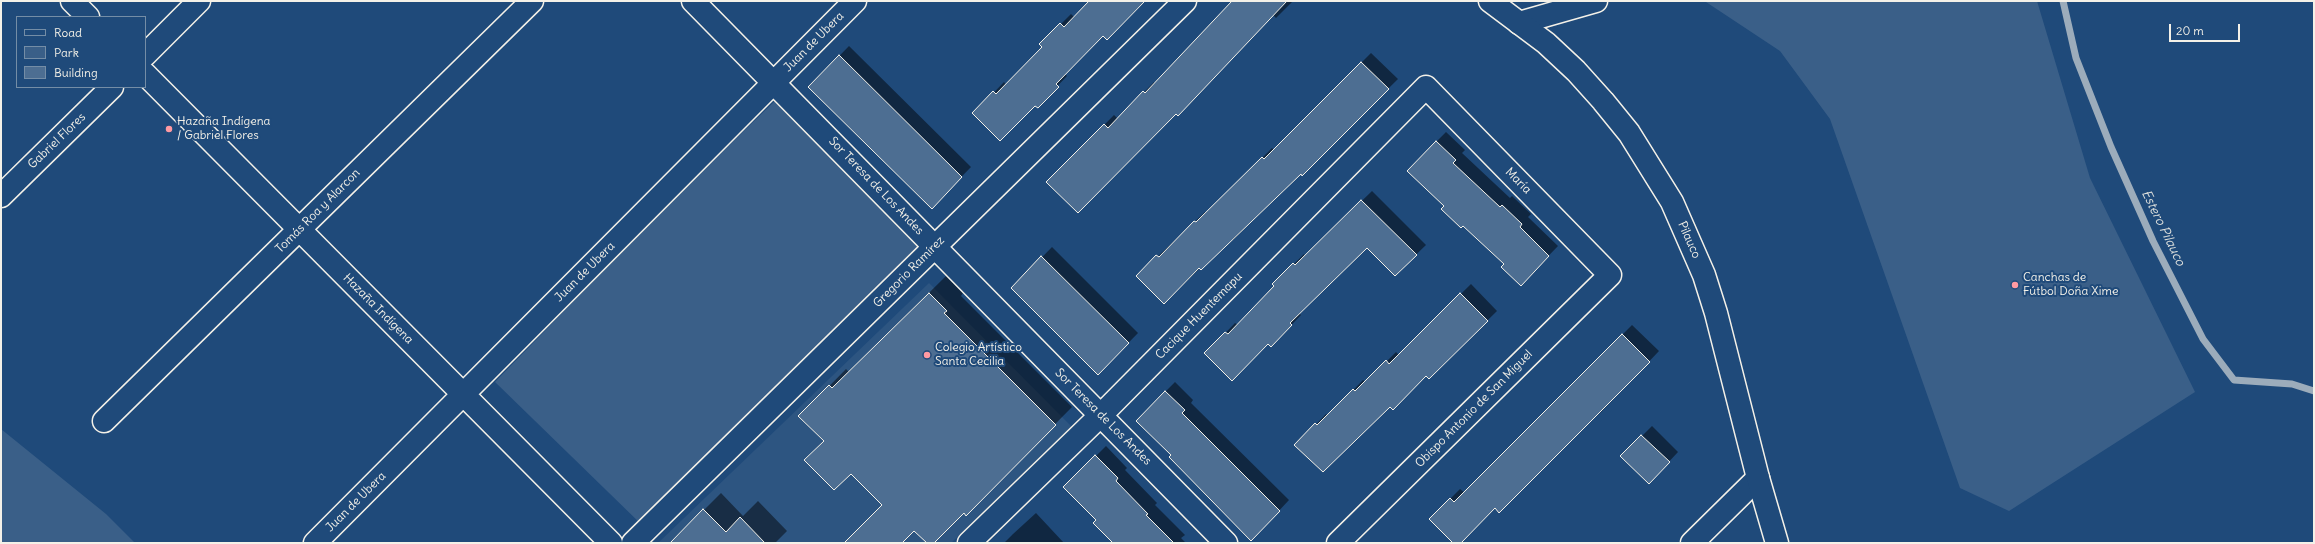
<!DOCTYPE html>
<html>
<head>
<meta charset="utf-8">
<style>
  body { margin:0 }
  #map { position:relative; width:2315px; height:544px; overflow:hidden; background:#1f4a7a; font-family:Delius,sans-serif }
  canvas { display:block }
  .frame { position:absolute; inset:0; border:2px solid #f4f1e8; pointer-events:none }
  .legend { position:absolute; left:16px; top:16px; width:130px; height:72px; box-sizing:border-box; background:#1f4a7a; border:1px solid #748da6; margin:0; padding:5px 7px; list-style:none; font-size:12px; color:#f4f1e8 }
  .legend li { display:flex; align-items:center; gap:8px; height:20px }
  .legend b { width:20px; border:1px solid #748da6 }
  .scale { position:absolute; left:2169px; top:24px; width:71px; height:18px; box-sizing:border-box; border:2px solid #f4f1e8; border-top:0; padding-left:5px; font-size:12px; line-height:14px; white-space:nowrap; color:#f4f1e8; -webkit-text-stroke:3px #1f4a7a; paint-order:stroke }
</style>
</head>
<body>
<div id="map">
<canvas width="2315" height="544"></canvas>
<div class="frame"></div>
<ul class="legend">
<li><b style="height:5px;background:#1f4a7a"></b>Road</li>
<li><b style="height:11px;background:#3a5f88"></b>Park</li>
<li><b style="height:11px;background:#4d6e92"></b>Building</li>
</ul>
<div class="scale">20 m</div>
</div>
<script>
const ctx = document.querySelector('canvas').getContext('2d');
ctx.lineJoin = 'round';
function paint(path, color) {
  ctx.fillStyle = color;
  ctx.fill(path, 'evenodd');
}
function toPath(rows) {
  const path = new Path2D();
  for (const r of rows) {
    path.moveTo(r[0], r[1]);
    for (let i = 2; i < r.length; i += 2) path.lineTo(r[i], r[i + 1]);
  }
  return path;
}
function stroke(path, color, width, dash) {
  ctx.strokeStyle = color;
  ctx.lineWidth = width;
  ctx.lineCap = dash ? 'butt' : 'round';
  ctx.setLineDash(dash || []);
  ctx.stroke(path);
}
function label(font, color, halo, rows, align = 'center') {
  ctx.font = font + ' Delius,sans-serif';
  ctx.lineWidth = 4;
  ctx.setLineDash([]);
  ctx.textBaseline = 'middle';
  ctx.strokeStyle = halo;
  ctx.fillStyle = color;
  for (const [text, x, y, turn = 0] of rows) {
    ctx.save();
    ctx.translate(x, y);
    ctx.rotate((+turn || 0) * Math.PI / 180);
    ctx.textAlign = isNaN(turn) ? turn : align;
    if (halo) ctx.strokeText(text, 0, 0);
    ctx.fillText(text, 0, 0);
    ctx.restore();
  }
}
paint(toPath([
  [929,283,1072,427,951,543,658,543]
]), '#2d5581');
paint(toPath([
  [2037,1,2090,178,2195,392,2009,511,1960,488,1830,119,1780,51,1706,2],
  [776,100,923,247,643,526,495,382,682,190],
  [1,429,106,514,135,543,1,543]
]), '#3a5f88');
paint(toPath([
  [1091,1,1145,1,1103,35,1065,74,1067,76,1047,97,1035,104,974,113,1004,82,1006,85,1043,47,1041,44,1071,14,1075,18],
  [1234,1,1293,1,1276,18,1273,15,1176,113,1048,182,1114,115,1118,119,1154,82,1155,84],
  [849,46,971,167,932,207,809,87],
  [1371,53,1398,79,1302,174,1301,173,1233,240,1231,238,1164,303,1137,276,1205,212,1207,213,1272,148,1274,150],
  [1446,132,1465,150,1462,153,1510,198,1512,196,1531,214,1528,217,1558,246,1530,275,1505,264,1445,206,1436,142],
  [1372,191,1426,245,1395,275,1367,246,1299,313,1301,315,1271,346,1268,343,1206,353,1235,323,1238,325,1276,286,1274,284,1304,254,1305,256],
  [1052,247,1138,333,1098,374,1012,288],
  [946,276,963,293,961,296,1072,407,966,514,964,512,933,543,928,543,914,529,901,543,846,543,884,505,800,416,846,369,849,372],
  [1471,284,1497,311,1429,378,1426,375,1296,445,1326,414,1328,416,1363,380,1366,382,1396,352,1399,355],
  [1632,325,1659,351,1602,411,1495,507,1460,543,1454,543,1430,519,1460,489,1465,493],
  [1175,382,1193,400,1191,403,1289,500,1261,530,1172,455,1165,392],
  [1652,426,1678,452,1649,483,1622,456],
  [1106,446,1127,468,1125,470,1157,503,1155,505,1185,535,1181,538,1186,543,1113,543,1097,520,1065,487],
  [721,493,743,516,758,501,787,531,775,543,671,543],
  [1036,513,1064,543,1004,543,1013,534]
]), '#0007');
stroke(toPath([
  [2063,1,2076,58,2111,147,2153,241,2203,339,2234,380,2292,384,2314,391]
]), '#9cacbb', 7);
const building = toPath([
  [1089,1,1145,1,1107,40,1103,36,1056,84,1059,87,1038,108,1035,106,1000,141,972,113,993,91,996,94,1042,47,1039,44,1060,23,1064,27,1089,1],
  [1232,1,1287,1,1178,116,1176,114,1078,213,1046,182,1104,124,1108,128,1143,91,1145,93,1232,1],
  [839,55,962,177,932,209,808,87,839,55],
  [1361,62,1389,89,1302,176,1301,174,1201,270,1199,268,1164,304,1136,276,1156,255,1159,257,1194,221,1196,222,1262,157,1264,159,1361,62],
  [1436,141,1456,160,1453,163,1500,207,1502,205,1522,224,1520,227,1549,256,1521,286,1501,267,1504,264,1463,226,1461,228,1441,209,1444,206,1407,171,1436,141],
  [1361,200,1417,255,1395,276,1367,248,1290,323,1292,325,1271,347,1268,344,1232,381,1204,353,1225,332,1228,334,1274,286,1272,284,1293,263,1295,265,1361,200],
  [1041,256,1129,343,1098,375,1011,288,1041,256],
  [929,293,947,311,944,313,1056,425,966,516,964,513,934,543,927,543,914,531,902,543,844,543,882,505,851,474,834,490,804,460,824,441,798,416,829,385,832,388,929,293],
  [1460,293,1488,321,1429,379,1426,376,1393,410,1390,407,1323,472,1294,445,1315,423,1317,425,1353,389,1355,391,1386,360,1389,364,1460,293],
  [1622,334,1650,362,1499,513,1495,508,1461,543,1453,543,1429,519,1450,498,1454,502,1622,334],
  [1165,391,1185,410,1182,413,1280,511,1251,541,1169,457,1171,455,1136,421,1165,391],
  [1641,435,1670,462,1649,484,1620,456,1641,435],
  [1095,455,1118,478,1116,481,1148,514,1146,515,1174,543,1113,543,1093,523,1096,520,1063,487,1095,455],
  [703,509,726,532,740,517,765,543,670,543,703,509]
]);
paint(building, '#4d6e92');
stroke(building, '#f4f1e8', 1);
const minor = toPath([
  [72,1,88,17],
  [693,1,1226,543],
  [1519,23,1596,1],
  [145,55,199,1],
  [145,74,611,543],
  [1,196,112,87],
  [104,421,532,1],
  [315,543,855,1],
  [633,543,1185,1],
  [969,543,1101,415,1426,87,1610,275,1338,543]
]);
const tertiary = toPath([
  [1692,543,1758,478]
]);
const primary = toPath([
  [1490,1,1546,43,1576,71,1603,101,1629,133,1672,202,1704,275,1716,313,1758,478,1777,543]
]);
stroke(minor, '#f4f1e8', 25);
stroke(tertiary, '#f4f1e8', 25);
stroke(primary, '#f4f1e8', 25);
stroke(minor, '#1f4a7a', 22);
stroke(tertiary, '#1f4a7a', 22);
stroke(primary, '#1f4a7a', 22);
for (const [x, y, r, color] of [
  [169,129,4,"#ff9aa2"],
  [2015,285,4,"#ff9aa2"],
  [927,355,4,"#ff9aa2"]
]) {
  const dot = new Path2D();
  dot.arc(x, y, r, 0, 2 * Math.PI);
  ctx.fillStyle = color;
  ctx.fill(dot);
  stroke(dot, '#1f4a7a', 1.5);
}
label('12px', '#f4f1e8', '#1f4a7a', [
  ["Juan de Ubera",814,42,-45],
  ["Gabriel Flores",57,141,-44],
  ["María",1518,181,45],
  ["Sor Teresa de Los Andes",876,186,46],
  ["Tomás Roa y Alarcon",318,211,-45],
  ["Pilauco",1689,240,66],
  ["Juan de Ubera",585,272,-45],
  ["Gregorio Ramírez",909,272,-45],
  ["Hazaña Indígena",378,309,45],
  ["Cacique Huentemapu",1199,316,-45],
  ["Obispo Antonio de San Miguel",1474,409,-45],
  ["Sor Teresa de Los Andes",1103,417,45],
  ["Juan de Ubera",356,502,-45]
]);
label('12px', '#f4f1e8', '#1f4a7a', [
  ["Hazaña Indígena",177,122],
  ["/ Gabriel Flores",177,136],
  ["Canchas de",2023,278],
  ["Fútbol Doña Xime",2023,292],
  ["Colegio Artístico",935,348],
  ["Santa Cecilia",935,362]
], 'left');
label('italic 13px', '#dee0dd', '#1f4a7a', [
  ["Estero Pilauco",2163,228,64]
]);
</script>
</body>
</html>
